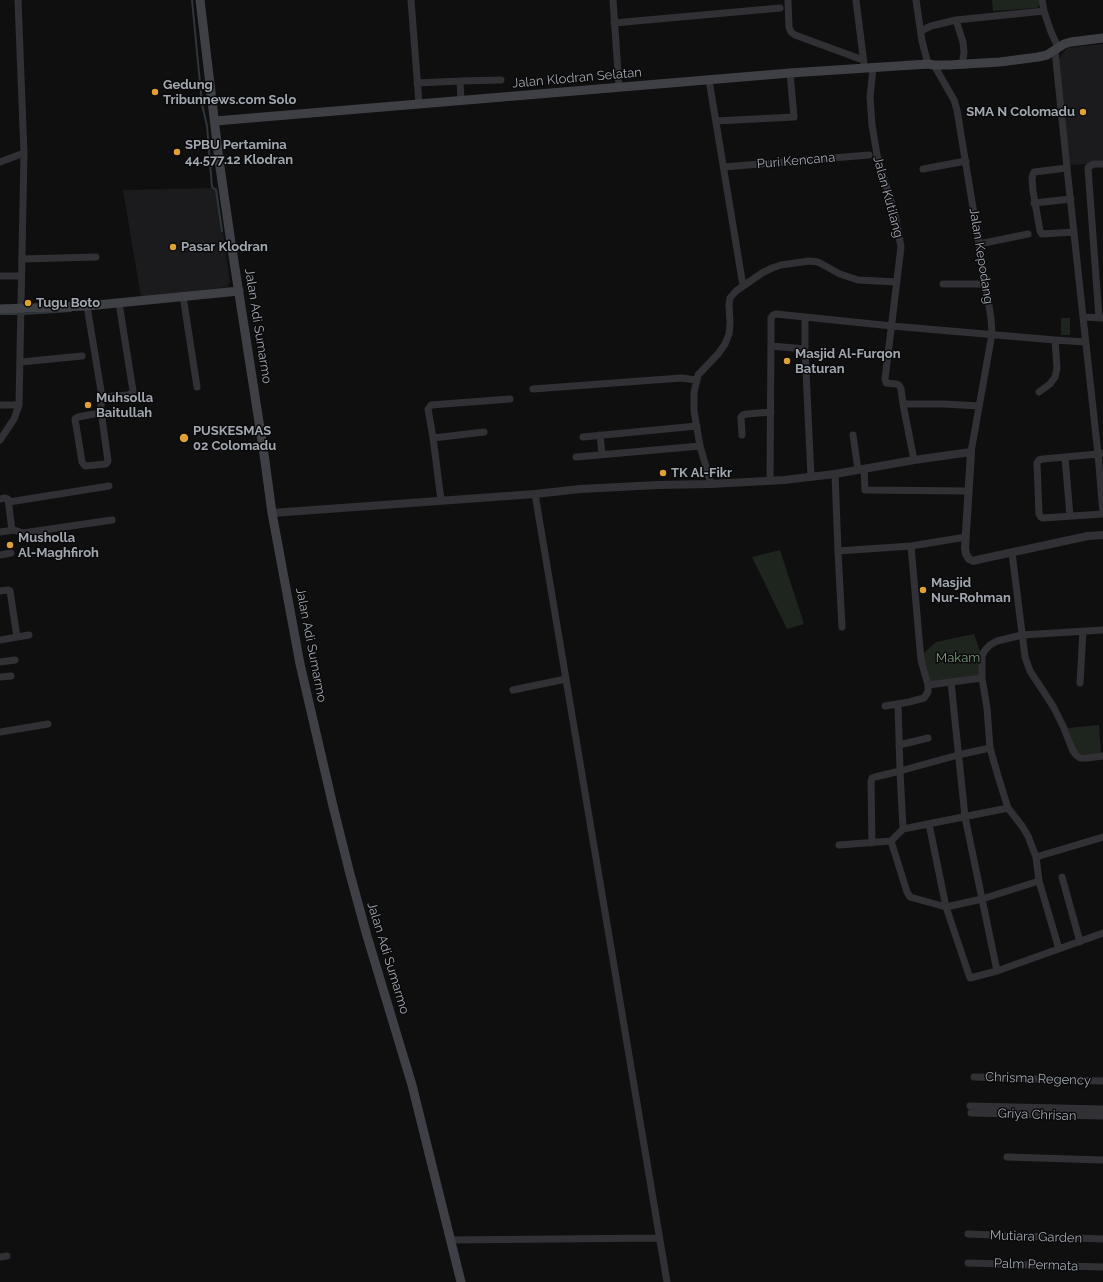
<!DOCTYPE html>
<html>
<head>
<meta charset="utf-8">
<style>
  body { margin:0 }
  canvas { display:block; background:#0f0f10 }
</style>
</head>
<body>
<canvas width="1103" height="1282"></canvas>
<script>
const ctx = document.querySelector('canvas').getContext('2d');
ctx.lineJoin = 'round';
function paint(path, color) {
  ctx.fillStyle = color;
  ctx.fill(path, 'evenodd');
}
function toPath(rows) {
  const path = new Path2D();
  for (const r of rows) {
    path.moveTo(r[0], r[1]);
    for (let i = 2; i < r.length; i += 2) path.lineTo(r[i], r[i + 1]);
  }
  return path;
}
function stroke(path, color, width, dash) {
  ctx.strokeStyle = color;
  ctx.lineWidth = width;
  ctx.lineCap = dash ? 'butt' : 'round';
  ctx.setLineDash(dash || []);
  ctx.stroke(path);
}
function label(font, color, halo, rows, align = 'center') {
  ctx.font = font + ' Raleway,sans-serif';
  ctx.lineWidth = 3;
  ctx.setLineDash([]);
  ctx.textBaseline = 'middle';
  ctx.strokeStyle = halo;
  ctx.fillStyle = color;
  for (const [text, x, y, turn = 0] of rows) {
    ctx.save();
    ctx.translate(x, y);
    ctx.rotate((+turn || 0) * Math.PI / 180);
    ctx.textAlign = isNaN(turn) ? turn : align;
    if (halo) ctx.strokeText(text, 0, 0);
    ctx.fillText(text, 0, 0);
    ctx.restore();
  }
}
paint(toPath([
  [1103,44,1103,163,1069,165,1058,60,1067,48],
  [217,188,230,283,227,287,141,297,123,190]
]), '#1b1b1d');
paint(toPath([
  [992,0,1039,0,1040,4,1037,8,993,11],
  [1061,318,1070,318,1070,335,1061,335],
  [780,550,804,624,787,629,752,557],
  [974,634,980,651,980,676,931,682,924,664,923,654,936,642],
  [1099,725,1101,755,1080,754,1076,751,1068,728]
]), '#1e241e');
stroke(toPath([
  [192,0,202,104,207,126,212,187,216,190,222,231],
  [0,314,19,314],
  [23,314,71,311]
]), '#2e363c', 2);
stroke(toPath([
  [411,0,419,103],
  [613,0,619,87],
  [788,0,789,27,791,32,795,35,863,60],
  [856,0,864,64],
  [916,0,922,41,928,64],
  [1042,0,1044,11,1051,32,1058,47],
  [956,20,963,42,964,53,962,65],
  [614,23,780,8],
  [921,31,931,26,956,20,1044,11],
  [1055,51,1067,168],
  [934,65,954,100,957,110,991,318,992,334,971,452],
  [873,68,870,97,872,125,877,155,895,215,901,247,885,379,886,383,896,384,899,385,901,389,903,404,914,460],
  [709,80,743,286],
  [417,83,460,81],
  [461,100,460,81,501,80],
  [716,121,794,117,790,73],
  [0,162,24,153],
  [724,167,869,155],
  [923,169,966,161],
  [1034,203,1071,199],
  [1074,232,1042,234,1040,231,1033,191,1032,178,1033,174,1034,172,1067,168,1083,317],
  [979,244,1028,234],
  [22,259,96,257],
  [0,276,21,276],
  [943,284,986,284],
  [183,296,197,387],
  [87,306,102,397,100,413,102,418,108,461,106,464,85,466,82,462,75,419,78,417,100,413],
  [805,317,805,349,811,477],
  [1099,318,1088,168,1090,166,1094,164,1103,164],
  [1103,318,1083,317,1098,454,1103,453],
  [771,346,805,349],
  [21,362,82,356],
  [533,389,681,378,697,380],
  [1039,392,1050,384,1055,377,1057,368,1055,340],
  [102,397,128,395,132,393,133,391,119,303],
  [903,404,944,404,979,406],
  [0,405,19,405],
  [600,435,602,454],
  [742,435,741,417,743,415,747,414,771,412],
  [853,435,858,470],
  [583,437,697,426],
  [433,438,428,409,431,405,510,399],
  [0,440,14,419,19,405,24,153,18,0],
  [576,457,700,446],
  [1065,457,1070,516],
  [864,469,865,490,969,491],
  [835,474,838,551,842,627],
  [770,481,771,338,771,318,773,315,776,314,892,326,1055,340,1085,342],
  [711,484,700,446,694,411,694,393,698,375,718,354,725,344,729,334,730,323,729,305,730,298,736,291,762,273,772,268,781,265,809,261,818,262,840,274,858,280,897,282],
  [535,494,667,1282],
  [0,499,5,498,8,499,12,530],
  [441,500,433,438,484,432],
  [9,502,109,486],
  [1103,513,1098,454,1043,459,1039,460,1037,463,1039,514,1041,517,1043,518,1103,514],
  [0,532,14,530,23,533,112,520],
  [911,546,921,660,928,685,982,678,982,656,985,650,990,645,997,641,1022,635,1103,630],
  [838,551,911,546,966,537],
  [1012,553,1025,657,1030,671,1053,706,1063,726,1073,751,1076,755,1080,758,1087,758,1103,756],
  [0,555,11,553],
  [0,591,8,590,10,591,17,637],
  [0,640,29,635],
  [0,662,15,660],
  [0,677,11,676],
  [982,678,987,708,990,748,998,776,1008,808,1022,826,1028,836,1036,857,1039,881,1059,949],
  [951,682,965,817,997,971],
  [1080,683,1083,631],
  [513,690,566,679],
  [898,704,900,771,958,755,990,748],
  [885,706,909,702,924,698,928,692,928,685],
  [0,732,48,724],
  [899,745,928,738],
  [929,824,946,907,982,899,1039,881],
  [903,829,1008,808],
  [872,843,871,781,872,778,875,777,900,771,903,829,891,841],
  [839,845,891,841,907,892,910,897,946,907,970,978,997,971,1103,933],
  [1036,857,1103,837],
  [1062,877,1080,942],
  [974,1077,1103,1081],
  [970,1106,1103,1109],
  [971,1113,1103,1116],
  [1007,1157,1103,1160],
  [968,1234,1103,1239],
  [451,1240,659,1238],
  [0,1257,7,1256],
  [968,1263,1103,1267]
]), '#313135', 7);
stroke(toPath([
  [272,513,535,494,580,489,658,485,711,484,784,480,835,474,914,460,971,452,965,548,966,554,969,559,973,561,981,559,1088,536,1103,535]
]), '#313135', 8);
stroke(toPath([
  [200,0,219,160,230,236,264,454,272,513,300,664,333,806,350,874,367,936,412,1085,461,1282],
  [215,121,790,73,928,64,934,65,949,65,1000,62,1038,57,1047,55,1064,44,1071,42,1103,38],
  [0,309,87,306,239,291]
]), '#3f4045', 9);
for (const [x, y, r, color] of [
  [155,92,4,"#e0a038"],
  [1083,112,4,"#e0a038"],
  [177,152,4,"#e0a038"],
  [173,247,4,"#e0a038"],
  [28,303,4,"#e0a038"],
  [787,361,4,"#e0a038"],
  [88,405,4,"#e0a038"],
  [184,438,5,"#e0a038"],
  [663,473,4,"#e0a038"],
  [10,545,4,"#e0a038"],
  [923,590,4,"#e0a038"]
]) {
  const dot = new Path2D();
  dot.arc(x, y, r, 0, 2 * Math.PI);
  ctx.fillStyle = color;
  ctx.fill(dot);
  stroke(dot, '#0a0a0b', 1.5);
}
label('13px', '#a1a7b0', '#0a0a0b', [
  ["Jalan Klodran Selatan",577,78,-5],
  ["Puri Kencana",796,161,-5],
  ["Jalan Kutilang",888,197,75],
  ["Jalan Kepodang",981,256,81],
  ["Jalan Adi Sumarmo",258,326,81],
  ["Jalan Adi Sumarmo",311,645,79],
  ["Jalan Adi Sumarmo",388,958,73],
  ["Chrisma Regency",1038,1079,2],
  ["Griya Chrisan",1037,1115,2],
  ["Mutiara Garden",1036,1237,2],
  ["Palm Permata",1036,1265,2]
]);
label('bold 13px', '#a1a7b0', '#0a0a0b', [
  ["Gedung",163,85],
  ["Tribunnews.com Solo",163,100],
  ["SMA N Colomadu",1075,112,"right"],
  ["SPBU Pertamina",185,145],
  ["44.577.12 Klodran",185,160],
  ["Pasar Klodran",181,247],
  ["Tugu Boto",36,303],
  ["Masjid Al-Furqon",795,354],
  ["Baturan",795,369],
  ["Muhsolla",96,398],
  ["Baitullah",96,413],
  ["PUSKESMAS",193,431],
  ["02 Colomadu",193,446],
  ["TK Al-Fikr",671,473],
  ["Musholla",18,538],
  ["Al-Maghfiroh",18,553],
  ["Masjid",931,583],
  ["Nur-Rohman",931,598]
], 'left');
label('13px', '#7a9a7a', '#0a0a0b', [
  ["Makam",958,658]
]);
</script>
</body>
</html>
